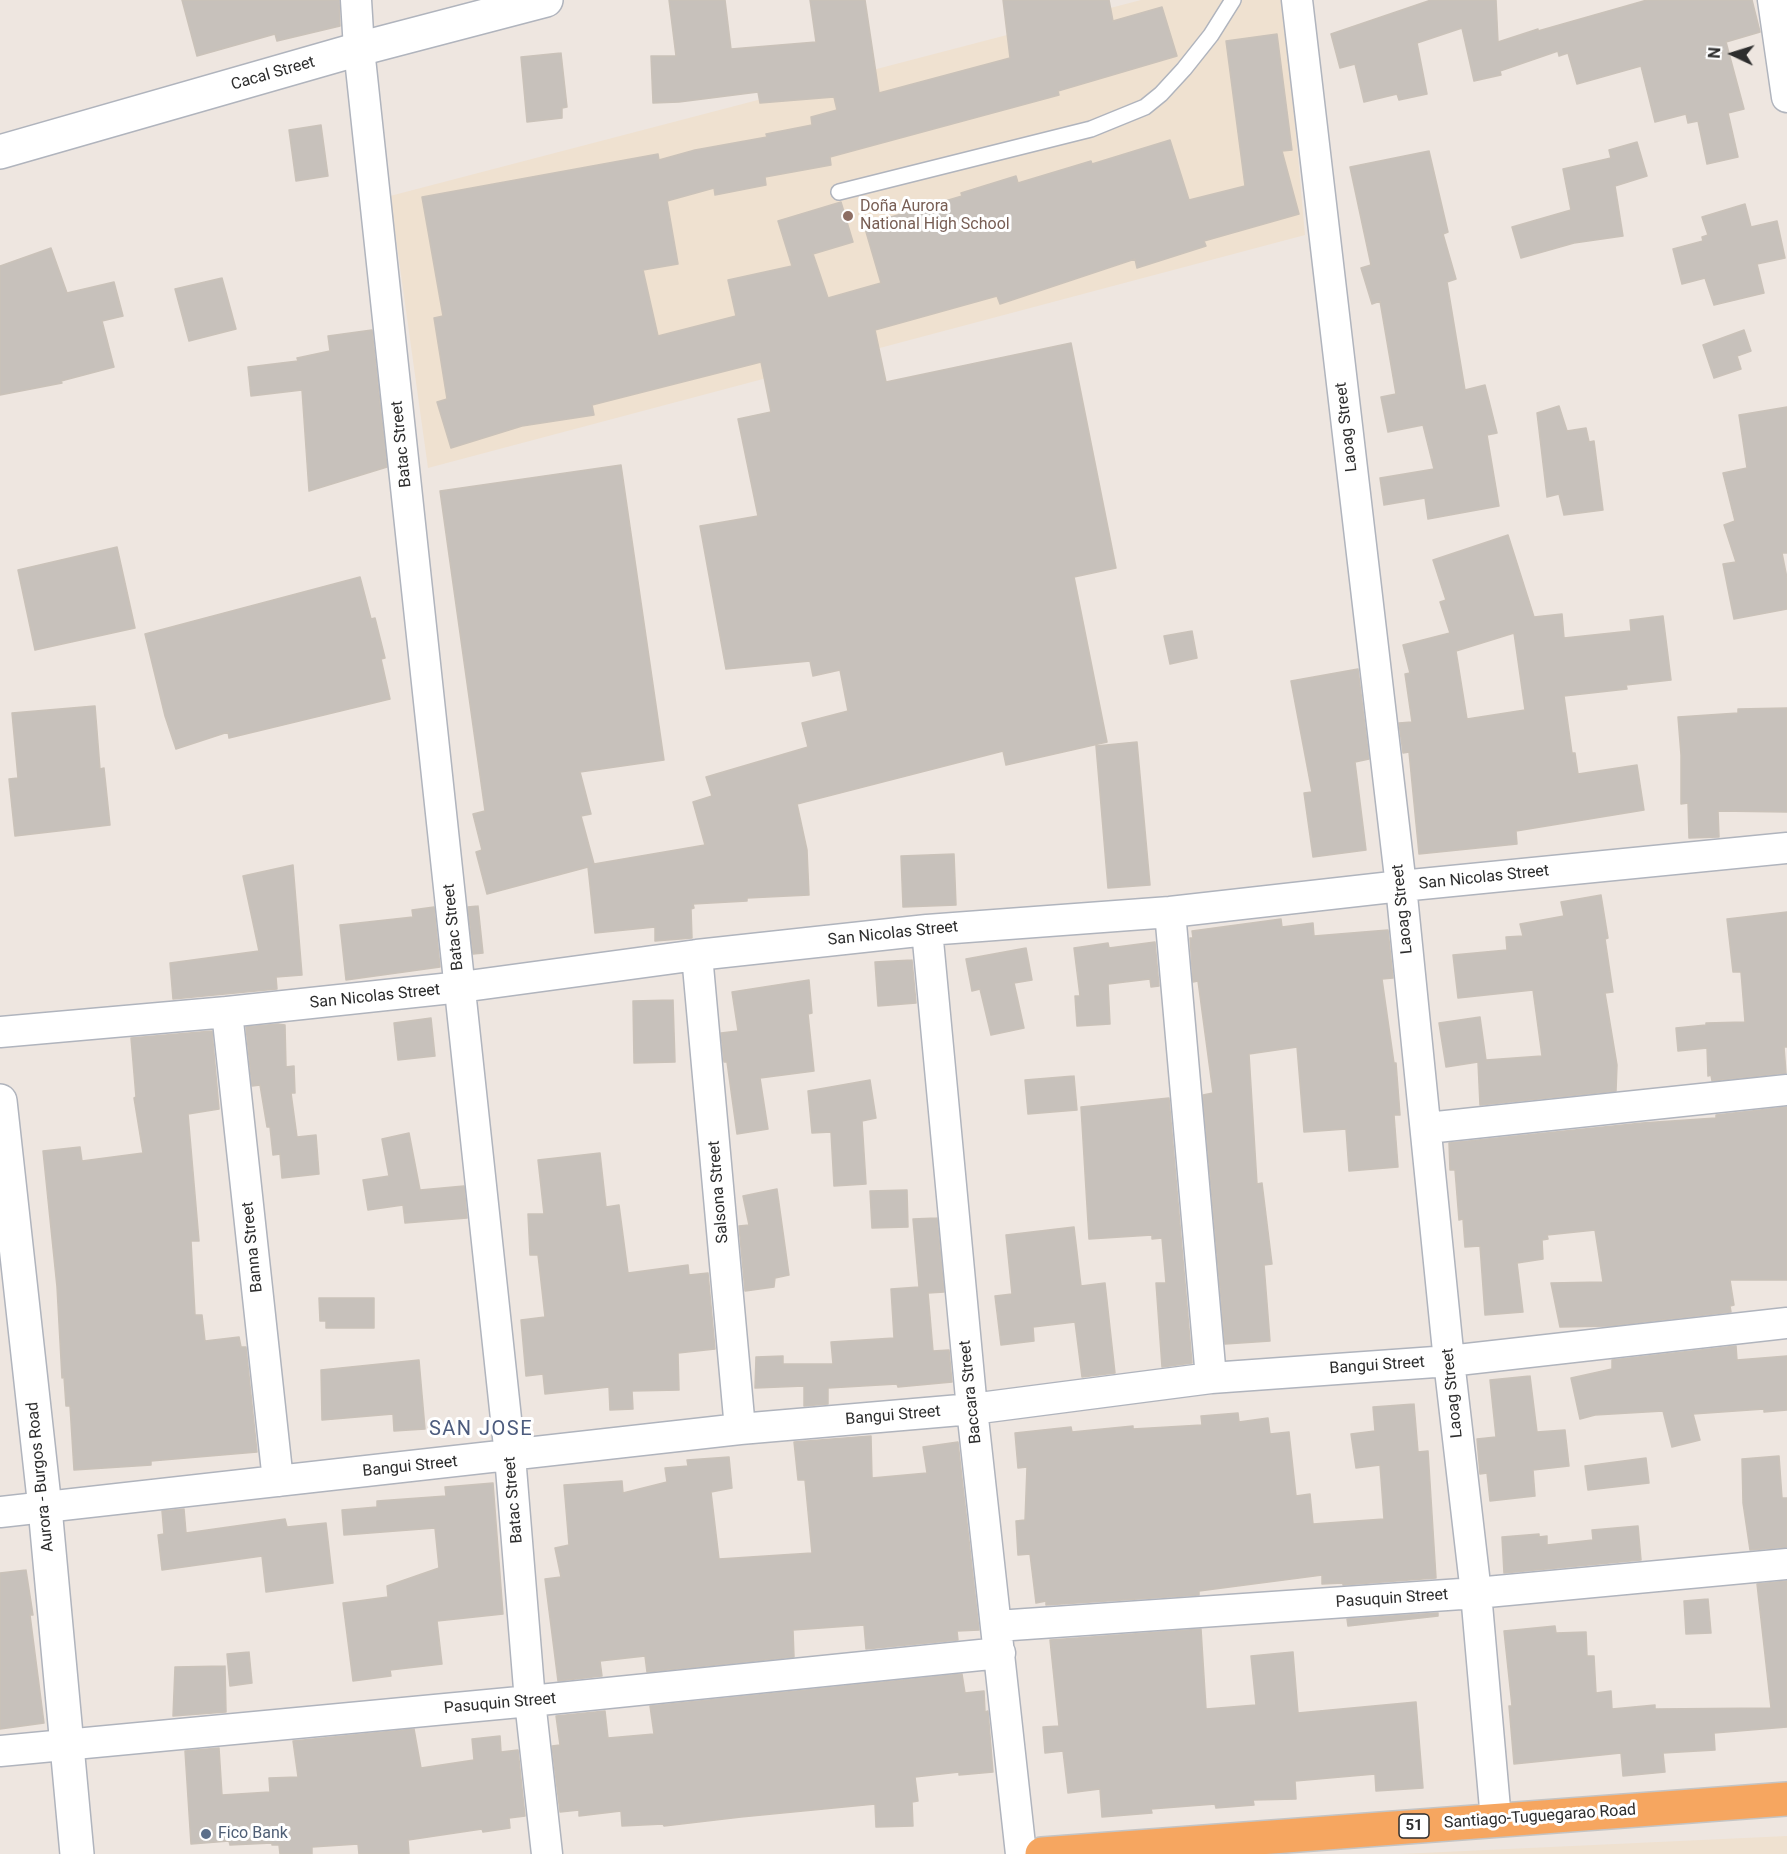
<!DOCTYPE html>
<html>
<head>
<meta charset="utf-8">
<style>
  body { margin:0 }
  #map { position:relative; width:1787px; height:1854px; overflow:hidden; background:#eee6e0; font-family:Roboto,sans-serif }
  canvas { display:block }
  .north { position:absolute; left:1703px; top:24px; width:60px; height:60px; -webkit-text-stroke:4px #fff; paint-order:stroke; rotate:274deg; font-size:16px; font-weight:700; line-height:24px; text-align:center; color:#2d2d2d }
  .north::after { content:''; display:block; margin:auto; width:21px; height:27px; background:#2d2d2d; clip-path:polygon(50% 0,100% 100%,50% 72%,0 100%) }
</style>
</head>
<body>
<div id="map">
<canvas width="1787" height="1854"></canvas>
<div class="north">N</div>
</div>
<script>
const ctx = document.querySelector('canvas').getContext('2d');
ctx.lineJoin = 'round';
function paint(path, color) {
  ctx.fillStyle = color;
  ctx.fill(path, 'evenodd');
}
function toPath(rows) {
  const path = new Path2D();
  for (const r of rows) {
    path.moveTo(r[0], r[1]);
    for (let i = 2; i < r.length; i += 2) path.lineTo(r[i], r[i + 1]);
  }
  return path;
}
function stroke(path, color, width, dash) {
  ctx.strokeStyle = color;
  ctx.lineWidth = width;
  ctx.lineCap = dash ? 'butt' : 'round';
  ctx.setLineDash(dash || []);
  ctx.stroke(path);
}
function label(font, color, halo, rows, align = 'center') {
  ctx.font = font + ' Roboto,sans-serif';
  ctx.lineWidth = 6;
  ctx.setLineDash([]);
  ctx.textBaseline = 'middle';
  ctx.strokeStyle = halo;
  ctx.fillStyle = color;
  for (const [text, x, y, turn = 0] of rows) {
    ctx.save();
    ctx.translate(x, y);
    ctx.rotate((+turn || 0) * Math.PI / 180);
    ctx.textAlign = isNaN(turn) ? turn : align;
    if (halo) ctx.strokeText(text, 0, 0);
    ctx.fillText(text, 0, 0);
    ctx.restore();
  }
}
paint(toPath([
  [1141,0,1284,0,1305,235,428,468,390,196],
  [1787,1836,1787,1854,1400,1854]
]), '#efe1d0');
const building = toPath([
  [182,0,339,0,340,26,277,41,275,34,197,56,182,0],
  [669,0,725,0,731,49,816,42,810,0,865,0,879,93,1010,58,1003,0,1109,0,1113,21,1162,7,1177,56,1058,91,1059,95,830,157,831,165,765,177,766,185,715,195,714,188,667,201,678,264,643,270,658,336,736,316,728,280,792,266,778,221,841,202,853,242,813,254,828,298,881,283,864,225,962,196,961,193,1016,176,1018,183,1091,161,1092,164,1170,140,1189,200,1245,186,1226,41,1277,34,1292,150,1282,151,1299,214,1204,241,1206,246,1137,268,1135,259,1000,304,997,296,875,330,886,382,1071,343,1116,568,1074,577,1107,742,1006,765,1003,751,797,804,807,850,809,895,747,898,747,901,693,904,694,908,691,909,692,938,655,941,655,927,595,933,588,867,487,894,476,852,482,850,473,814,485,811,440,491,621,465,664,760,580,772,591,814,581,816,594,864,705,845,693,802,712,796,706,777,808,747,802,723,848,711,840,670,813,676,810,661,726,669,700,526,758,516,738,419,771,412,761,362,592,405,594,415,522,426,451,448,437,402,447,399,434,318,443,316,422,197,658,154,659,160,695,150,767,137,766,134,812,125,811,117,837,110,834,97,760,103,758,92,679,102,653,103,651,56,676,56,669,0],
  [1431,0,1496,0,1498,42,1538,29,1538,31,1647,0,1752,0,1760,32,1726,42,1744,109,1728,113,1738,157,1707,164,1698,121,1688,123,1686,114,1655,122,1641,66,1577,84,1568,53,1559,56,1558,51,1500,71,1501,75,1474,81,1462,28,1417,43,1427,94,1399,100,1397,94,1364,102,1355,64,1340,68,1331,34,1431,0],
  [561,53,567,107,562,108,562,118,527,122,521,57,561,53],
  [321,125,328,176,296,181,289,130,321,125],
  [1637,142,1647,176,1615,186,1623,236,1574,243,1521,258,1512,227,1571,210,1563,169,1611,158,1609,150,1637,142],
  [1429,151,1448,232,1443,234,1456,279,1447,282,1465,390,1485,385,1497,433,1487,435,1499,506,1428,519,1425,498,1384,505,1380,478,1434,469,1423,425,1388,432,1381,397,1396,394,1380,301,1372,304,1361,268,1371,265,1350,167,1429,151],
  [1745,204,1751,227,1777,221,1785,258,1757,264,1764,293,1714,305,1705,278,1682,284,1673,249,1703,241,1702,237,1708,235,1702,217,1745,204],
  [51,248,67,293,114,282,123,316,102,321,114,367,61,381,62,383,0,395,0,266,51,248],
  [222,278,236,329,189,341,175,289,222,278],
  [372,330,387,467,309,491,302,390,251,396,248,367,298,361,297,358,330,351,328,336,372,330],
  [1744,330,1751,351,1737,356,1741,369,1714,378,1703,345,1744,330],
  [1559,406,1567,431,1586,428,1589,442,1594,441,1603,510,1564,515,1559,494,1547,497,1537,413,1559,406],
  [1787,407,1787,553,1782,553,1787,578,1787,609,1734,619,1723,564,1736,562,1724,525,1735,521,1723,473,1747,468,1739,415,1787,407],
  [1508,535,1534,617,1562,614,1564,638,1631,631,1630,620,1663,616,1671,680,1626,685,1627,689,1564,696,1572,753,1575,753,1578,774,1637,765,1644,810,1516,831,1517,844,1419,854,1409,752,1403,753,1399,723,1412,722,1405,674,1410,673,1403,645,1450,633,1440,602,1446,600,1433,560,1508,535],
  [1514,633,1525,710,1467,719,1456,651,1514,633],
  [117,547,135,628,35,650,18,570,117,547],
  [360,577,371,619,375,618,385,658,381,659,390,699,229,738,228,732,176,749,165,716,145,634,360,577],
  [1192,631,1197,658,1170,664,1164,636,1192,631],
  [1358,669,1369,759,1355,762,1366,850,1313,857,1304,793,1312,792,1291,681,1358,669],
  [95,706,100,769,104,768,110,825,15,836,9,779,18,778,12,713,95,706],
  [1787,708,1787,812,1718,811,1719,837,1689,838,1688,803,1681,804,1681,755,1678,717,1738,713,1738,709,1787,708],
  [1137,742,1150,885,1108,888,1096,746,1137,742],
  [954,854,956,905,903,907,901,856,954,854],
  [293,865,302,975,276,977,277,989,173,999,170,963,259,951,243,876,293,865],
  [1601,895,1608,938,1605,939,1613,992,1605,993,1617,1065,1616,1091,1480,1105,1478,1062,1446,1067,1439,1023,1480,1017,1486,1060,1542,1056,1533,990,1458,998,1453,955,1507,950,1506,937,1523,936,1520,924,1564,916,1561,902,1601,895],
  [478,906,483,953,473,954,468,907,478,906],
  [434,907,440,967,346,980,340,925,413,917,412,910,434,907],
  [1787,912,1787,1047,1784,1047,1786,1073,1712,1081,1711,1075,1708,1076,1707,1048,1678,1051,1676,1028,1706,1025,1706,1023,1745,1022,1741,972,1733,972,1727,919,1787,912],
  [1281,919,1282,927,1313,923,1314,936,1388,930,1393,978,1382,979,1394,1063,1396,1063,1400,1115,1394,1115,1398,1167,1349,1171,1346,1129,1304,1132,1297,1047,1249,1054,1257,1184,1262,1183,1272,1264,1264,1265,1270,1341,1225,1344,1203,1095,1213,1093,1198,981,1193,982,1190,938,1193,938,1192,931,1281,919],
  [1155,942,1159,986,1151,987,1150,979,1108,984,1110,1024,1077,1026,1075,996,1080,996,1074,948,1108,943,1109,948,1155,942],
  [1026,948,1032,980,1014,983,1024,1028,991,1035,980,989,972,991,966,959,1026,948],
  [912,960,916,1003,878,1006,875,962,912,960],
  [809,980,812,1013,808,1014,814,1071,760,1078,768,1129,737,1134,727,1062,724,1062,721,1033,738,1031,732,992,809,980],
  [673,1000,675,1062,634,1063,633,1001,673,1000],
  [431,1018,435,1056,398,1060,394,1023,431,1018],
  [278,1024,285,1025,286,1067,294,1066,295,1093,291,1093,297,1137,316,1135,319,1174,282,1178,280,1154,273,1155,270,1127,267,1127,260,1085,252,1086,246,1027,278,1024],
  [212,1031,219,1109,188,1114,199,1241,191,1241,195,1315,202,1315,205,1341,239,1337,241,1347,246,1347,257,1452,151,1461,151,1465,74,1470,70,1406,66,1406,64,1377,62,1378,57,1287,43,1151,80,1147,82,1161,143,1153,134,1098,136,1097,131,1038,212,1031],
  [1074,1076,1077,1110,1028,1114,1025,1080,1074,1076],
  [870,1080,876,1118,862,1121,866,1184,834,1186,831,1132,812,1133,808,1091,870,1080],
  [1169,1098,1192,1363,1162,1367,1156,1283,1166,1283,1162,1238,1152,1239,1152,1235,1089,1239,1081,1107,1169,1098],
  [1787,1107,1787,1280,1730,1280,1734,1305,1730,1306,1731,1312,1609,1326,1560,1327,1551,1283,1603,1282,1595,1230,1547,1235,1548,1239,1542,1240,1543,1259,1517,1263,1523,1312,1485,1315,1480,1246,1465,1247,1463,1219,1459,1220,1455,1170,1450,1170,1449,1143,1642,1123,1716,1118,1716,1115,1787,1107],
  [409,1133,420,1190,464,1186,467,1218,405,1223,403,1205,368,1210,363,1180,389,1176,382,1139,409,1133],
  [600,1153,606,1207,619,1205,628,1273,688,1265,689,1275,708,1273,715,1349,678,1353,679,1390,632,1391,633,1409,610,1410,609,1387,545,1394,543,1374,526,1376,521,1320,545,1317,538,1255,530,1255,528,1214,544,1214,538,1160,600,1153],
  [777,1189,789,1275,775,1278,774,1287,745,1291,739,1226,749,1225,743,1196,777,1189],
  [907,1190,908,1227,872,1228,870,1191,907,1190],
  [937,1218,944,1292,928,1293,933,1351,949,1350,952,1382,898,1387,897,1384,828,1388,828,1404,804,1406,804,1386,755,1388,756,1357,783,1356,783,1364,833,1364,831,1342,894,1338,891,1289,919,1287,913,1219,937,1218],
  [1074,1227,1081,1286,1105,1283,1115,1373,1082,1377,1075,1322,1033,1327,1034,1341,1001,1345,995,1296,1012,1294,1006,1235,1074,1227],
  [319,1298,374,1298,374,1328,326,1328,326,1321,320,1321,319,1298],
  [1736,1346,1737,1360,1787,1356,1787,1410,1764,1412,1764,1409,1693,1414,1700,1440,1672,1447,1663,1411,1595,1415,1580,1419,1571,1378,1612,1369,1612,1360,1736,1346],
  [419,1360,425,1429,394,1431,393,1414,322,1420,321,1370,419,1360],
  [1530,1376,1537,1432,1565,1430,1569,1466,1533,1470,1535,1496,1490,1501,1487,1473,1480,1474,1477,1439,1496,1437,1490,1380,1530,1376],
  [1414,1404,1418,1452,1428,1451,1436,1578,1343,1585,1343,1583,1322,1584,1322,1575,1199,1591,1199,1595,1046,1605,1046,1601,1036,1603,1030,1554,1018,1555,1016,1521,1025,1520,1027,1467,1018,1468,1015,1433,1071,1427,1072,1432,1133,1426,1133,1429,1202,1425,1201,1416,1238,1413,1239,1422,1268,1418,1270,1434,1289,1432,1296,1496,1310,1494,1313,1524,1384,1519,1380,1465,1356,1468,1351,1434,1375,1431,1373,1407,1414,1404],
  [871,1436,872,1478,927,1473,923,1447,958,1442,979,1630,957,1631,958,1640,866,1649,864,1625,793,1630,794,1657,647,1672,645,1656,600,1661,602,1676,558,1681,545,1579,561,1577,555,1548,569,1545,564,1485,622,1481,623,1493,667,1482,665,1468,688,1466,687,1460,729,1457,732,1488,711,1492,719,1559,812,1553,805,1480,798,1480,794,1442,871,1436],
  [1779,1456,1782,1498,1787,1498,1787,1547,1750,1550,1743,1503,1742,1459,1779,1456],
  [1646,1458,1649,1483,1588,1490,1585,1466,1646,1458],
  [493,1483,503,1614,437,1621,442,1664,390,1670,391,1676,353,1681,343,1603,388,1597,387,1586,439,1568,435,1528,344,1535,342,1510,377,1507,377,1501,446,1496,445,1487,493,1483],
  [184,1509,186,1533,285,1519,287,1527,326,1523,333,1583,266,1592,262,1556,162,1570,158,1535,164,1534,162,1511,184,1509],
  [1638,1526,1641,1560,1504,1573,1502,1537,1539,1534,1539,1537,1547,1536,1547,1545,1593,1540,1592,1530,1638,1526],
  [26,1570,33,1615,30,1615,44,1723,0,1729,0,1573,26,1570],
  [1787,1581,1787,1727,1714,1733,1715,1750,1663,1753,1665,1772,1623,1776,1621,1753,1514,1764,1509,1706,1512,1706,1504,1631,1555,1626,1556,1633,1586,1632,1587,1656,1594,1656,1596,1693,1611,1691,1612,1709,1655,1705,1655,1709,1771,1708,1757,1584,1787,1581],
  [1708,1599,1711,1633,1686,1634,1684,1601,1708,1599],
  [1438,1613,1438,1616,1348,1626,1347,1619,1438,1613],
  [1201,1629,1206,1709,1256,1705,1251,1656,1293,1652,1298,1713,1416,1702,1423,1788,1376,1791,1375,1774,1295,1781,1296,1799,1253,1800,1254,1805,1216,1808,1215,1804,1151,1809,1152,1813,1102,1817,1100,1789,1068,1793,1063,1751,1045,1753,1043,1727,1059,1726,1050,1640,1201,1629],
  [249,1652,252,1683,230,1686,227,1654,249,1652],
  [225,1666,226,1712,173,1716,175,1667,225,1666],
  [962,1674,965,1693,984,1691,985,1712,988,1711,993,1772,959,1775,959,1772,915,1777,918,1801,912,1802,913,1826,876,1827,875,1804,741,1817,664,1826,663,1824,622,1826,621,1811,579,1816,579,1810,560,1812,552,1746,560,1745,556,1716,605,1711,608,1738,654,1734,650,1706,962,1674],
  [414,1729,421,1768,474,1760,472,1739,500,1736,501,1752,518,1750,525,1816,509,1818,510,1828,483,1832,482,1829,408,1840,409,1854,359,1854,358,1844,312,1847,312,1854,280,1854,279,1845,272,1845,272,1843,230,1845,229,1841,191,1844,185,1751,219,1748,222,1795,270,1792,269,1778,298,1777,293,1741,414,1729]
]);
paint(building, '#c7c1bb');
stroke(building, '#cac2b9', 1.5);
const service = toPath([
  [839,192,1091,129,1145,107,1161,94,1184,69,1211,35,1233,0]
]);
const minor = toPath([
  [356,0,359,49,510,1456,530,1701,547,1854],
  [1297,0,1401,886,1449,1361,1476,1593,1496,1820],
  [1773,0,1787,97],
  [1170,912,1211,1378],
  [927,930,972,1409,1021,1854],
  [697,955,740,1429],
  [227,1012,278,1481],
  [0,1032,227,1012,461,987,697,955,927,930,1170,912,1401,886,1787,848],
  [1427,1128,1787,1090],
  [0,1512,740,1429,972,1409,1211,1378,1449,1361,1787,1323],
  [997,1626,1476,1593,1787,1564],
  [0,1751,530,1701,1000,1653]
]);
const tertiary = toPath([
  [0,152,359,49,546,0]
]);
const secondary = toPath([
  [0,1101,45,1508,77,1854]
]);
const trunk = toPath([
  [1042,1854,1787,1799]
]);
stroke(service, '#b0b4bd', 18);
stroke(minor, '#b0b4bd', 33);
stroke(tertiary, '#b0b4bd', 36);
stroke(secondary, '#b0b4bd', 36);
stroke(trunk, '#c4c4c4', 36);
stroke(service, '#fff', 15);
stroke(minor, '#fff', 30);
stroke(tertiary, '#fff', 33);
stroke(secondary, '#fff', 33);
stroke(trunk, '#f6a660', 33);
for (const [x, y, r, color] of [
  [848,216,6,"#8d6e63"],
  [206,1834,6,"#5c6f8a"]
]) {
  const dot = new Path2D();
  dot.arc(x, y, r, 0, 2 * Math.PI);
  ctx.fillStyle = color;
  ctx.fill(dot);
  stroke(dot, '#fff', 2);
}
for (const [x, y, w] of [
  [1414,1826,30]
]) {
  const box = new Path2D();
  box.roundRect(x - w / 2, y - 12, w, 24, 4.5);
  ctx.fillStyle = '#fff';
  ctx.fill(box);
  stroke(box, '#2d2d2d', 1.5);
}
label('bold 15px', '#2d2d2d', null, [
  ["51",1414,1826]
]);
label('16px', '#2d2d2d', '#fff', [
  ["Cacal Street",273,74,-16],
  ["Laoag Street",1347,427,-97],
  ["Batac Street",402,444,-96],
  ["San Nicolas Street",1484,878,-6],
  ["Laoag Street",1403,909,-96],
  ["Batac Street",454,927,-96],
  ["San Nicolas Street",893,934,-6],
  ["San Nicolas Street",375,997,-6],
  ["Salsona Street",719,1192,-95],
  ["Banna Street",253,1247,-96],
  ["Bangui Street",1377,1366,-4],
  ["Baccara Street",971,1392,-96],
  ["Laoag Street",1453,1393,-96],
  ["Bangui Street",893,1416,-5],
  ["Bangui Street",410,1467,-6],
  ["Aurora - Burgos Road",41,1477,-96],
  ["Batac Street",514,1500,-95],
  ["Pasuquin Street",1392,1599,-4],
  ["Pasuquin Street",500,1704,-5],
  ["Santiago-Tuguegarao Road",1540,1817,-4]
]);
label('16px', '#785e54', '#fff', [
  ["Doña Aurora",860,207],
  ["National High School",860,225]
], 'left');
label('16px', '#4e5e75', '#fff', [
  ["Fico Bank",218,1834]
], 'left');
ctx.letterSpacing = '1.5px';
label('20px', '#4d5c7e', '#fff', [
  ["SAN JOSE",481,1430]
]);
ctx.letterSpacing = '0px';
</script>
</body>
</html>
